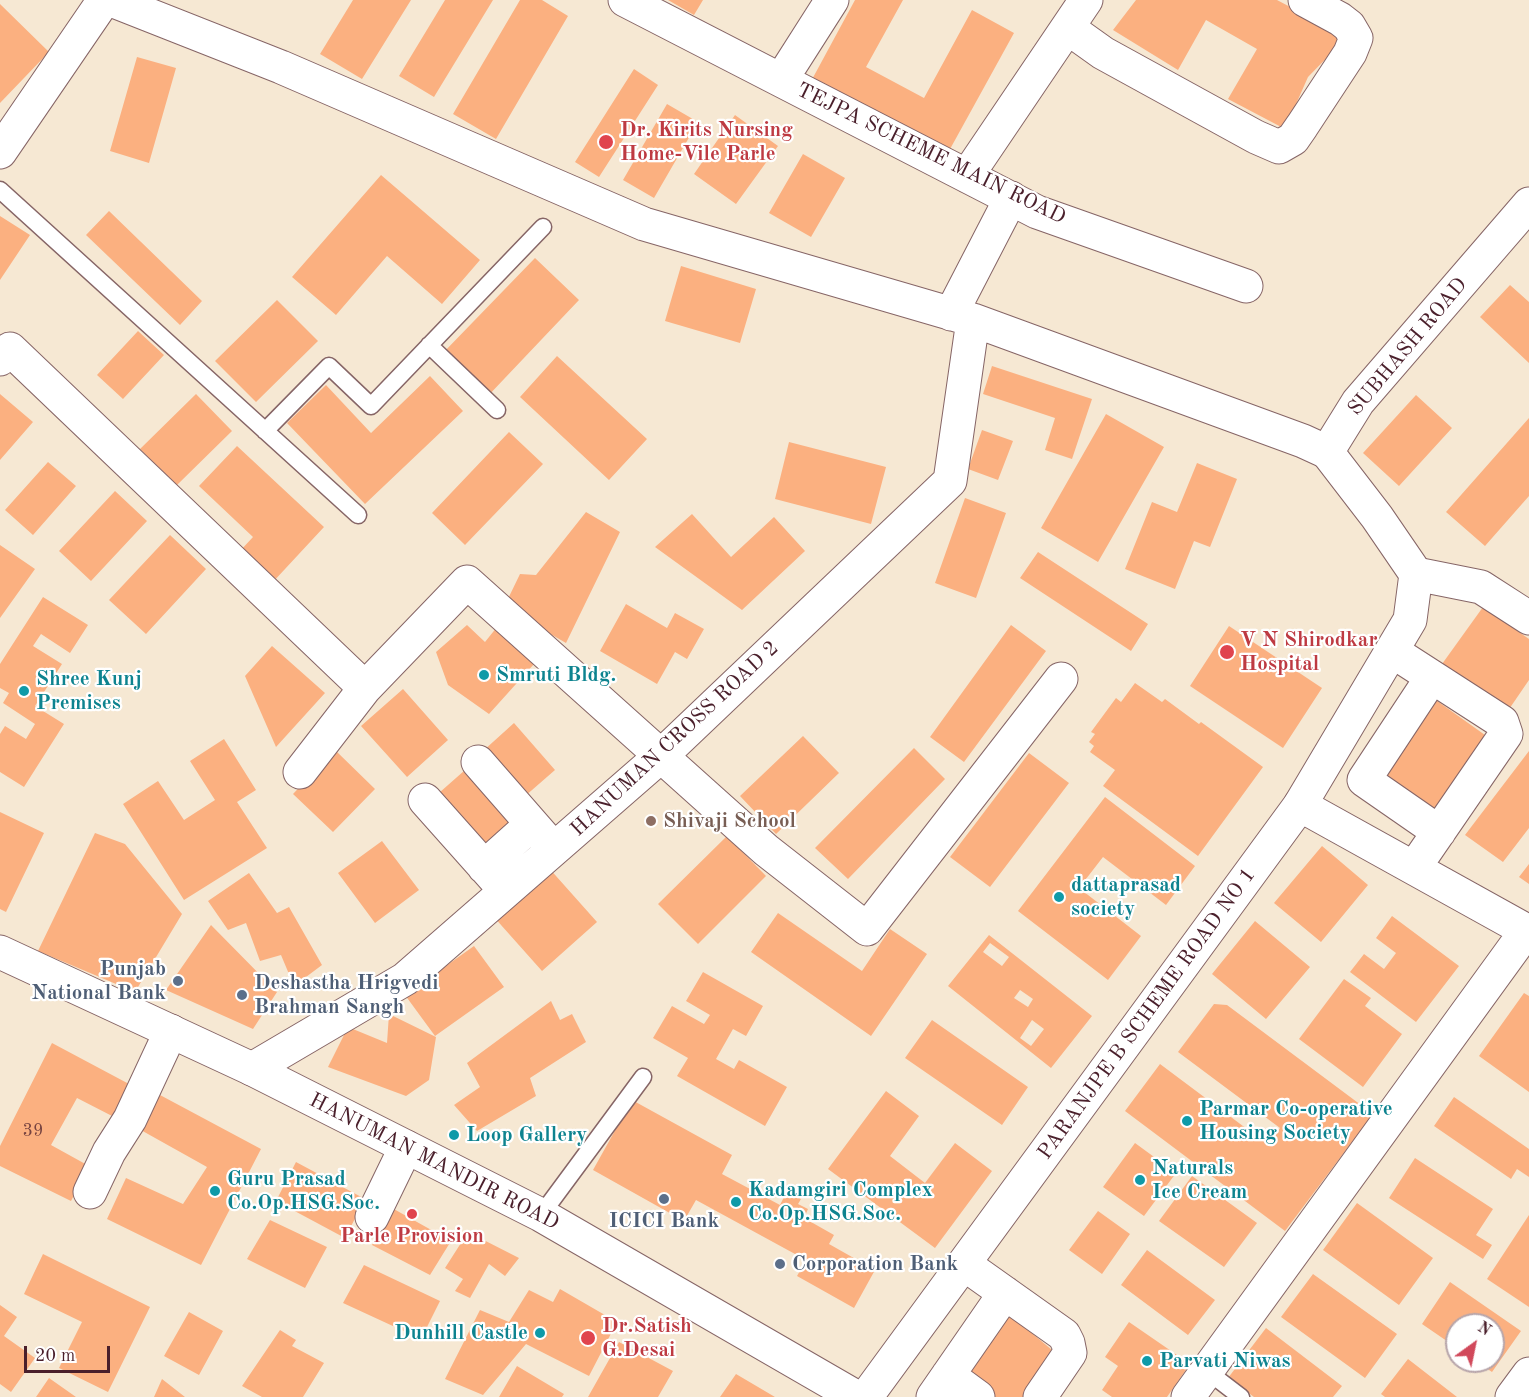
<!DOCTYPE html>
<html>
<head>
<meta charset="utf-8">
<style>
  body { margin:0 }
  #map { position:relative; width:1529px; height:1397px; overflow:hidden; background:#f6e8d3; font-family:"Old Standard TT",serif }
  canvas { display:block }
  .north { position:absolute; left:1445px; top:1313px; width:60px; height:60px; box-sizing:border-box; background:#fff; border:2px solid #b7a5aa; border-radius:50%; rotate:33deg; font-size:16px; font-weight:700; line-height:24px; text-align:center; color:#4a1f2b }
  .north::after { content:''; display:block; margin:auto; width:21px; height:27px; background:#d1495b; clip-path:polygon(50% 0,100% 100%,50% 72%,0 100%) }
  .scale { position:absolute; left:24px; top:1346px; width:86px; height:27px; box-sizing:border-box; border:3px solid #4a1f2b; border-top:0; padding-left:8px; font-size:18px; line-height:21px; white-space:nowrap; color:#4a1f2b; -webkit-text-stroke:4px #fff; paint-order:stroke }
</style>
</head>
<body>
<div id="map">
<canvas width="1529" height="1397"></canvas>
<div class="north">N</div>
<div class="scale">20 m</div>
</div>
<script>
const ctx = document.querySelector('canvas').getContext('2d');
ctx.lineJoin = 'round';
function paint(path, color) {
  ctx.fillStyle = color;
  ctx.fill(path, 'evenodd');
}
function toPath(rows) {
  const path = new Path2D();
  for (const r of rows) {
    path.moveTo(r[0], r[1]);
    for (let i = 2; i < r.length; i += 2) path.lineTo(r[i], r[i + 1]);
  }
  return path;
}
function stroke(path, color, width, dash) {
  ctx.strokeStyle = color;
  ctx.lineWidth = width;
  ctx.lineCap = dash ? 'butt' : 'round';
  ctx.setLineDash(dash || []);
  ctx.stroke(path);
}
function label(font, color, halo, rows, align = 'center') {
  ctx.font = font + ' "Old Standard TT",serif';
  ctx.lineWidth = 4.5;
  ctx.setLineDash([]);
  ctx.textBaseline = 'middle';
  ctx.strokeStyle = halo;
  ctx.fillStyle = color;
  for (const [text, x, y, turn = 0] of rows) {
    ctx.save();
    ctx.translate(x, y);
    ctx.rotate((+turn || 0) * Math.PI / 180);
    ctx.textAlign = isNaN(turn) ? turn : align;
    if (halo) ctx.strokeText(text, 0, 0);
    ctx.fillText(text, 0, 0);
    ctx.restore();
  }
}
paint(toPath([
  [353,0,411,0,362,79,320,54],
  [445,0,493,0,434,97,399,76],
  [520,0,542,0,568,16,496,139,453,114],
  [668,0,703,0,694,15],
  [855,0,903,0,866,67,924,98,972,10,1014,33,944,160,809,85],
  [1136,0,1277,0,1347,37,1308,77,1285,129,1228,99,1257,49,1206,20,1178,70,1113,30],
  [0,4,49,52,0,103],
  [137,57,176,68,149,163,110,151],
  [634,69,658,85,599,177,575,162],
  [667,104,698,122,654,198,623,180],
  [735,115,778,146,736,204,694,174],
  [803,154,845,178,811,237,769,213],
  [381,175,480,260,442,304,387,256,336,315,292,277],
  [109,211,202,301,180,325,86,235],
  [0,216,30,235,0,280],
  [535,258,579,300,486,398,441,355],
  [681,266,756,289,740,343,665,321],
  [1510,285,1529,302,1529,363,1480,317],
  [277,300,318,341,256,402,215,361],
  [138,331,164,355,123,399,97,375],
  [557,356,647,439,609,480,520,397],
  [992,366,1092,399,1072,459,1045,450,1055,418,983,394],
  [430,376,463,411,365,504,287,423,326,385,371,433],
  [0,394,33,422,0,460],
  [196,394,232,431,177,485,140,449],
  [1416,395,1452,428,1399,486,1363,453],
  [1106,414,1164,447,1098,562,1041,528],
  [1529,418,1529,496,1485,546,1446,512],
  [982,430,1013,441,998,480,968,469],
  [509,432,543,464,465,545,432,513],
  [789,442,886,467,871,524,775,499],
  [237,446,324,527,272,583,239,552,253,537,199,486],
  [48,462,76,486,33,535,5,510],
  [1197,463,1237,479,1210,547,1194,541,1175,589,1125,569,1152,502,1177,512],
  [115,491,147,521,91,581,59,551],
  [965,498,1006,513,976,598,935,583],
  [586,512,620,532,566,643,504,607,520,574,536,575],
  [692,514,731,557,774,517,805,551,742,610,655,547],
  [170,535,206,569,146,634,109,600],
  [0,545,35,569,0,618],
  [1038,552,1148,624,1131,651,1020,578],
  [43,597,88,625,70,653,41,634,33,646,62,664,35,706,64,724,24,787,0,772,0,734,5,726,26,739,35,724,3,703,9,693,0,688,0,664],
  [626,604,667,628,675,613,704,629,687,659,675,652,657,684,600,651],
  [1483,607,1529,639,1529,680,1503,718,1437,671],
  [467,625,485,642,497,627,534,664,489,714,448,685,436,652],
  [1011,625,1046,651,964,762,930,737],
  [1229,626,1322,688,1283,748,1190,686],
  [272,646,325,693,276,747,245,676],
  [1135,683,1162,702,1165,699,1199,724,1201,722,1263,767,1198,856,1103,786,1115,770,1090,752,1094,746,1089,742,1095,734,1091,732,1116,698,1121,702],
  [403,689,448,740,407,777,361,726],
  [1433,698,1492,740,1433,824,1374,782],
  [514,723,555,770,524,797,483,751],
  [803,736,839,773,776,834,740,796],
  [224,739,256,790,237,802,267,848,184,900,123,804,158,781,184,820,215,800,190,761],
  [914,748,945,779,848,879,815,848],
  [335,750,375,789,333,832,293,794],
  [1529,751,1529,828,1503,862,1465,835],
  [1029,753,1069,783,990,887,950,857],
  [473,763,523,819,481,855,431,800],
  [1105,797,1195,866,1166,905,1103,857,1079,888,1141,936,1108,980,1018,911],
  [0,812,44,833,6,912,0,909],
  [95,833,125,844,182,914,135,992,38,951],
  [727,836,766,876,698,944,658,904],
  [382,841,419,890,375,923,338,873],
  [1322,846,1368,885,1321,942,1274,903],
  [1529,864,1529,884,1519,877],
  [548,867,597,922,542,971,493,916],
  [249,873,277,913,289,907,322,965,294,986,281,955,260,961,246,923,228,930,208,901],
  [778,913,862,971,890,929,927,954,871,1036,751,952],
  [1392,916,1459,966,1416,1022,1350,972,1364,954,1384,969,1396,953,1376,938],
  [1255,921,1310,967,1266,1019,1212,974],
  [211,925,277,992,253,1029,166,990],
  [989,935,1092,1016,1051,1068,948,986],
  [990,943,1009,957,1002,966,983,952],
  [1020,990,1033,999,1028,1007,1014,998],
  [1032,1020,1044,1029,1031,1046,1020,1038],
  [474,946,504,987,435,1036,405,995],
  [703,972,763,1006,746,1036,733,1029,716,1059,734,1069,739,1060,787,1087,765,1126,677,1076,688,1058,653,1038,672,1006,704,1024,710,1015,686,1001],
  [1344,979,1371,998,1365,1006,1402,1034,1363,1087,1299,1039],
  [1524,993,1529,996,1529,1092,1479,1056],
  [551,1001,560,1020,572,1014,586,1042,530,1078,536,1096,477,1131,454,1105,480,1087,467,1063],
  [1214,1004,1227,1005,1373,1114,1285,1231,1125,1111,1160,1064,1267,1144,1280,1128,1178,1052],
  [389,1014,436,1037,429,1080,406,1096,328,1067,348,1027,387,1043],
  [932,1020,1028,1087,1002,1125,905,1058],
  [52,1043,129,1084,114,1117,77,1098,51,1145,89,1166,71,1201,0,1166,0,1146],
  [886,1091,919,1116,890,1156,925,1183,955,1143,992,1171,935,1248,828,1169],
  [160,1095,261,1149,201,1265,107,1219,126,1178,183,1204,207,1167,139,1129],
  [1454,1097,1529,1149,1529,1177,1517,1169,1511,1179,1434,1126],
  [632,1100,732,1155,722,1174,780,1205,787,1191,801,1199,798,1204,808,1209,804,1218,834,1235,829,1244,875,1270,854,1308,797,1276,806,1260,696,1200,684,1221,593,1170],
  [1135,1143,1176,1173,1144,1216,1103,1187],
  [1415,1158,1493,1209,1476,1235,1492,1245,1483,1259,1389,1198],
  [296,1162,365,1199,345,1238,276,1201],
  [1192,1176,1257,1223,1224,1267,1159,1221],
  [1357,1203,1433,1258,1399,1305,1323,1250],
  [392,1208,451,1241,430,1275,372,1245],
  [1098,1211,1130,1234,1102,1274,1069,1250],
  [1529,1215,1529,1307,1487,1279],
  [270,1220,327,1247,305,1288,247,1259],
  [468,1232,519,1258,505,1276,489,1264,470,1298,455,1291,463,1279,445,1268],
  [1147,1250,1215,1300,1188,1335,1121,1285],
  [43,1254,150,1307,108,1392,59,1368,82,1322,24,1294],
  [364,1265,440,1301,421,1339,343,1303],
  [1313,1274,1397,1334,1365,1378,1281,1317],
  [1450,1282,1521,1331,1492,1372,1476,1361,1493,1361,1493,1325,1457,1325,1457,1348,1422,1324],
  [560,1289,617,1322,589,1376,526,1344,483,1395,445,1379,480,1310,509,1322,529,1290,553,1302],
  [0,1305,17,1317,4,1336,35,1358,11,1392,0,1384],
  [1003,1309,1058,1355,1027,1397,988,1397,956,1372],
  [189,1312,223,1331,199,1375,164,1356],
  [1129,1322,1190,1364,1167,1397,1112,1397,1102,1390,1118,1366,1105,1357],
  [1266,1328,1342,1386,1333,1397,1254,1397,1228,1378],
  [280,1330,296,1340,292,1346,324,1363,303,1397,262,1397,242,1386],
  [619,1342,673,1371,658,1397,588,1397],
  [1408,1359,1457,1397,1385,1397,1381,1394],
  [517,1366,564,1394,562,1397,499,1397],
  [736,1374,775,1397,720,1397],
  [49,1378,76,1397,36,1397],
  [162,1379,185,1397,154,1397]
]), '#fbb080');
const service = toPath([
  [0,190,358,515],
  [429,345,497,410],
  [265,431,329,366,371,406,543,227],
  [541,1215,643,1077],
  [1207,1371,1241,1397]
]);
const minor = toPath([
  [111,0,281,67,644,224,973,320,1303,441,1327,452],
  [625,0,1037,212,1246,286],
  [1068,28,1103,53,1256,137,1279,147,1293,139,1302,126,1350,53,1356,38,1349,26,1340,19,1305,0],
  [781,80,832,0],
  [0,152,104,0],
  [967,176,1086,0],
  [951,314,1011,198],
  [0,359,10,349,365,688,467,582,766,850,867,929,1061,679],
  [1416,574,1481,587,1529,618],
  [1392,651,1502,722,1506,734,1414,868],
  [1432,677,1364,780,1439,832],
  [478,762,554,849],
  [300,772,365,688],
  [425,800,506,891],
  [1300,805,1529,932],
  [484,867,532,824],
  [252,1069,405,979,662,755,950,481,973,320],
  [90,1192,109,1152,130,1119,171,1031],
  [372,1217,406,1147],
  [964,1264,1064,1335,1068,1343,1070,1353,1040,1397],
  [948,1375,978,1397],
  [933,1397,1005,1293],
  [1188,1397,1527,930],
  [1512,1397,1529,1374]
]);
const tertiary = toPath([
  [0,952,252,1069,541,1215,856,1397],
  [866,1397,1300,805,1410,620,1416,574,1377,517,1327,452,1358,402,1529,204]
]);
stroke(service, '#866566', 19);
stroke(minor, '#866566', 35);
stroke(tertiary, '#866566', 35);
stroke(service, '#fff', 16);
stroke(minor, '#fff', 33);
stroke(tertiary, '#fff', 33);
for (const [x, y, r, color] of [
  [606,142,8,"#e0444e"],
  [1227,652,8,"#e0444e"],
  [484,675,6,"#0f9aa8"],
  [24,691,6,"#0f9aa8"],
  [651,821,6,"#8d6e63"],
  [1059,897,6,"#0f9aa8"],
  [178,981,6,"#5c6f8a"],
  [242,995,6,"#5c6f8a"],
  [1187,1121,6,"#0f9aa8"],
  [454,1135,6,"#0f9aa8"],
  [1140,1180,6,"#0f9aa8"],
  [215,1191,6,"#0f9aa8"],
  [664,1199,6,"#5c6f8a"],
  [736,1202,6,"#0f9aa8"],
  [412,1214,6,"#e0444e"],
  [780,1264,6,"#5c6f8a"],
  [540,1333,6,"#0f9aa8"],
  [588,1338,8,"#e0444e"],
  [1147,1361,6,"#0f9aa8"]
]) {
  const dot = new Path2D();
  dot.arc(x, y, r, 0, 2 * Math.PI);
  ctx.fillStyle = color;
  ctx.fill(dot);
  stroke(dot, '#fff', 2);
}
label('18px', '#764340', null, [
  ["39",33,1131]
]);
label('bold 21px', '#be3a42', '#fff', [
  ["Dr. Kirits Nursing",620,130],
  ["Home-Vile Parle",620,154],
  ["V N Shirodkar",1240,640],
  ["Hospital",1240,664],
  ["Parle Provision",412,1236,"center"],
  ["Dr.Satish",602,1326],
  ["G.Desai",602,1350]
], 'left');
label('21px', '#4a1f2b', '#fff', [
  ["TEJPA SCHEME MAIN ROAD",931,154,26],
  ["SUBHASH ROAD",1408,347,-50],
  ["HANUMAN CROSS ROAD 2",675,739,-43],
  ["PARANJPE B SCHEME ROAD NO 1",1147,1014,-54],
  ["HANUMAN MANDIR ROAD",434,1162,27]
]);
label('bold 21px', '#0d838f', '#fff', [
  ["Smruti Bldg.",496,675],
  ["Shree Kunj",36,679],
  ["Premises",36,703],
  ["dattaprasad",1071,885],
  ["society",1071,909],
  ["Parmar Co-operative",1199,1109],
  ["Housing Society",1199,1133],
  ["Loop Gallery",466,1135],
  ["Naturals",1152,1168],
  ["Ice Cream",1152,1192],
  ["Guru Prasad",227,1179],
  ["Co.Op.HSG.Soc.",227,1203],
  ["Kadamgiri Complex",748,1190],
  ["Co.Op.HSG.Soc.",748,1214],
  ["Dunhill Castle",528,1333,"right"],
  ["Parvati Niwas",1159,1361]
], 'left');
label('bold 21px', '#785e54', '#fff', [
  ["Shivaji School",663,821]
], 'left');
label('bold 21px', '#4e5e75', '#fff', [
  ["Punjab",166,969,"right"],
  ["National Bank",166,993,"right"],
  ["Deshastha Hrigvedi",254,983],
  ["Brahman Sangh",254,1007],
  ["ICICI Bank",664,1221,"center"],
  ["Corporation Bank",792,1264]
], 'left');
</script>
</body>
</html>
